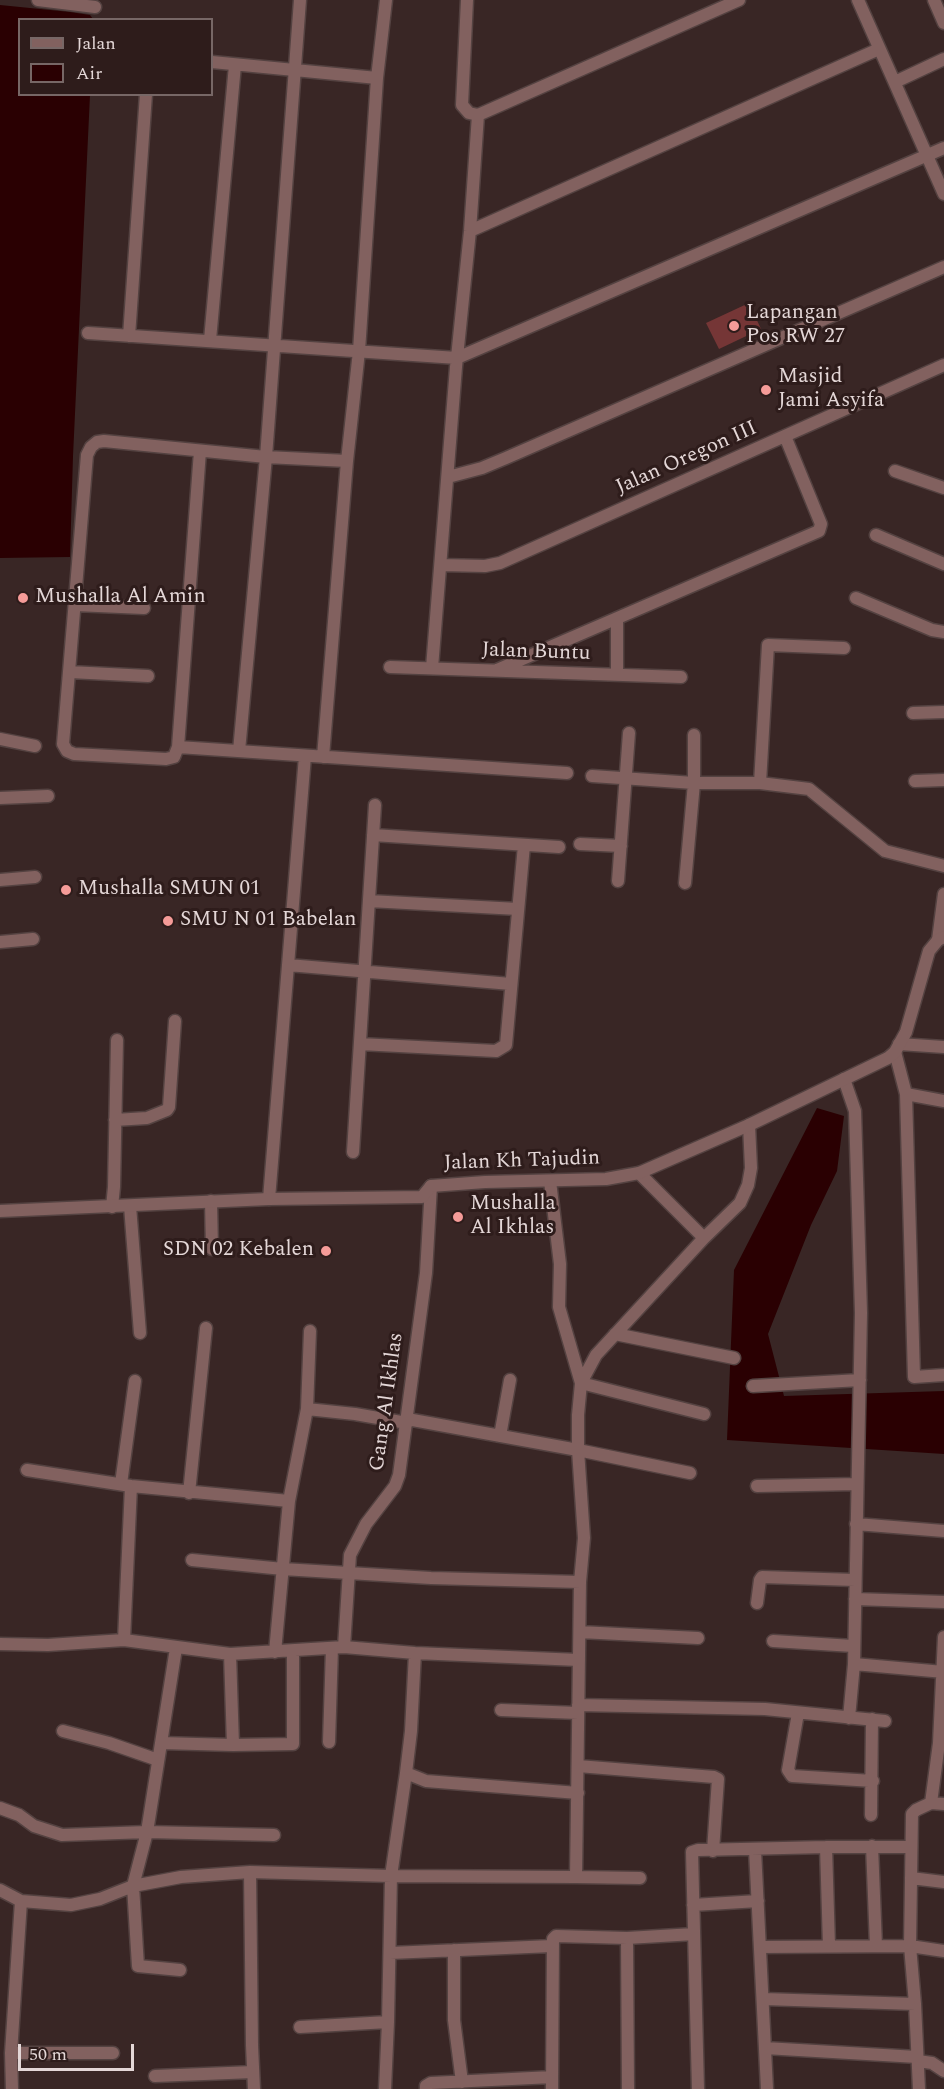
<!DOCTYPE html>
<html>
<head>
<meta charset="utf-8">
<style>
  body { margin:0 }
  #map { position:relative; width:944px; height:2089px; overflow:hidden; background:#392625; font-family:Spectral,serif }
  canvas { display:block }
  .legend { position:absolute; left:18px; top:18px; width:195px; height:78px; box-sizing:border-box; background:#2e1c1b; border:2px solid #776766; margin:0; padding:8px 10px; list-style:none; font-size:18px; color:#e4d7d7 }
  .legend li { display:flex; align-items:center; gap:12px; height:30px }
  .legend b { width:30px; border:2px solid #776766 }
  .scale { position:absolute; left:18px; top:2044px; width:116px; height:27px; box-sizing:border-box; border:3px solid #e4d7d7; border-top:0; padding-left:8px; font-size:18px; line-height:21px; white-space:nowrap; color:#e4d7d7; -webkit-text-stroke:4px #2e1c1b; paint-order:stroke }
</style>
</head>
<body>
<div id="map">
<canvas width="944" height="2089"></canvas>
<ul class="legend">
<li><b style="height:8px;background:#82615f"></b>Jalan</li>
<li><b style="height:16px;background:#2a0002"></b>Air</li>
</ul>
<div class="scale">50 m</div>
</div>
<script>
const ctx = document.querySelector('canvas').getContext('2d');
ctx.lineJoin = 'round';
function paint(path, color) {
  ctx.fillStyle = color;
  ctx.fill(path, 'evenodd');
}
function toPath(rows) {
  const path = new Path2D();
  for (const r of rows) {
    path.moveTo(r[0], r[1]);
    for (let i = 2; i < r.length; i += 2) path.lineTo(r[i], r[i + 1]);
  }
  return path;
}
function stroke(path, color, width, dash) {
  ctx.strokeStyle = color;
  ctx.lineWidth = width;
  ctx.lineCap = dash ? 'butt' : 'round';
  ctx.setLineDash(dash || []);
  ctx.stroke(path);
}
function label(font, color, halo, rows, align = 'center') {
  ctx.font = font + ' Spectral,serif';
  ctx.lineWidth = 6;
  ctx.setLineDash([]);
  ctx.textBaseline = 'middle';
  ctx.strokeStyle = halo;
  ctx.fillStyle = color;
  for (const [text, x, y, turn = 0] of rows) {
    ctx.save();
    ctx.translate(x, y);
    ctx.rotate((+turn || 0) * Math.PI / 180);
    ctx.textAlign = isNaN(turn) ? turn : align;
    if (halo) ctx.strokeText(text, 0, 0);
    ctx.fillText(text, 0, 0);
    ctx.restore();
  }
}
paint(toPath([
  [749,303,761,329,719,349,706,323]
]), '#753636');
paint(toPath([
  [0,5,70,12,90,15,93,19,20,20,20,94,90,95,73,456,70,557,0,558],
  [817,1108,844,1116,837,1171,811,1225,768,1334,784,1396,944,1391,944,1454,727,1440,734,1270]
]), '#2a0002');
const minor = toPath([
  [38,0,95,7],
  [467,0,462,105,469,113,478,115,739,0],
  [858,0,944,194],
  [934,0,944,23],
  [212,62,377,78],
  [895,82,944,59],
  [470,231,879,49],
  [88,333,457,358,944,148],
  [129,336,146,94],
  [210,340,235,65],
  [200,451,178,747,174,757,166,759,74,754,67,751,63,744,87,455,91,447,97,442,104,441,266,457,347,461],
  [895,471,944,488],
  [448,477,482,468,506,458,944,267],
  [876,535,944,564],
  [441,565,485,566,500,563,944,365],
  [856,598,932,630,944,632],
  [75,605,144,608],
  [390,667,681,677],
  [432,668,456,367,470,231,478,115],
  [497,670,819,531,821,524,785,436],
  [70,672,148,676],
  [617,675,617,620],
  [913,713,944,712],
  [694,735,694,783,760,783,809,789,885,851,944,866],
  [0,739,35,746],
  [178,747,567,773],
  [239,751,266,457,300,0],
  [323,757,347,461,359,351,377,78,386,0],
  [592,776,694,783,685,883],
  [915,781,944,780],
  [760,783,768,645,844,648],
  [0,798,48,796],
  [373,835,559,847],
  [580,844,621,846],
  [0,880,35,877],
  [618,881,629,733],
  [369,901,518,909],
  [938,940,944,894],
  [0,942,33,939],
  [288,965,511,984],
  [360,1044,496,1051,506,1045,524,845],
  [899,1044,944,1047],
  [895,1052,906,1094,914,1377,944,1375],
  [844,1079,855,1111,861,1313,854,1664,849,1718],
  [906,1094,944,1101],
  [115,1120,147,1118,167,1110,169,1107,175,1021],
  [353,1152,375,805],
  [639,1173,704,1238],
  [550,1181,560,1264,559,1307,581,1383,704,1414],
  [269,1199,305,756],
  [211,1201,212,1249],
  [130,1206,140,1333],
  [112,1207,114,1187,117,1040],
  [310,1331,307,1409,355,1414,407,1423],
  [615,1334,734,1358],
  [753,1386,860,1380],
  [407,1419,578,1450,690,1473],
  [500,1436,510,1380],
  [27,1470,131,1486,289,1501],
  [121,1484,135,1381],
  [757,1486,857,1484],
  [189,1493,206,1328],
  [856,1524,944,1531],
  [192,1560,283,1569,431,1578,580,1582],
  [855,1599,944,1602],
  [757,1603,760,1580,762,1577,855,1580],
  [580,1632,698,1638],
  [124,1640,131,1486],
  [773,1641,853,1646],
  [0,1644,48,1645,124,1640,230,1654,344,1647,415,1653,579,1660],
  [344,1647,350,1555,366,1524,395,1486,399,1475,426,1273,431,1186],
  [176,1648,147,1832,133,1886,138,1966,180,1970],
  [275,1652,289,1501,307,1409],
  [415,1653,411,1731,406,1773,426,1781,578,1793],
  [230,1654,233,1745],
  [854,1664,944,1672],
  [578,1705,765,1709,885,1721],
  [501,1710,578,1713],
  [798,1713,788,1770,792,1776,873,1781],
  [63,1731,109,1743,158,1760],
  [329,1742,332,1648],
  [161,1743,233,1745,293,1744,293,1651],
  [578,1766,714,1777,718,1779,713,1851],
  [931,1803,944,1804],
  [0,1808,19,1815,34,1826,62,1835,147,1832,274,1835],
  [871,1815,872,1719],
  [872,1846,876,1946],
  [826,1847,829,1946],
  [755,1850,767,2089],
  [250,1872,252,2045,254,2089],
  [576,1877,640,1878],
  [911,1878,944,1882],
  [0,1890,21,1901,71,1905,100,1899,133,1886,181,1877,250,1872,391,1876,576,1877,580,1582,584,1538,578,1450,578,1415,581,1383,596,1355,704,1238,740,1203,748,1185,751,1168,749,1125],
  [693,1905,758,1901],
  [627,1938,628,2089],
  [761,1947,910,1946,944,1951],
  [454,1950,454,2020,462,2082],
  [390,1953,552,1946],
  [764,1999,915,2004],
  [300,2027,388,2022],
  [765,2048,917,2057],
  [11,2053,113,2053],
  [918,2061,932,2063,944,2071],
  [155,2076,253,2072],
  [12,2089,11,2053,21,1901],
  [385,2089,388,2022,391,1876,406,1773],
  [426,2089,426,2086,431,2083,552,2077],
  [552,2089,553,1939,556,1936,627,1938,694,1934],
  [698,2089,692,1852,698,1850,826,1847,911,1847],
  [919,2089,915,2004,910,1946,912,1814,916,1810,931,1803,939,1743,944,1637]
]);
const tertiary = toPath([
  [0,1211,269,1199,422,1197,431,1186,485,1182,606,1179,639,1173,749,1125,888,1058,895,1052,906,1032,929,951,938,940,944,937]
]);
stroke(minor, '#544241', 15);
stroke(tertiary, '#544241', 15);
stroke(minor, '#82615f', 12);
stroke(tertiary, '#82615f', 12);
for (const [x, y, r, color] of [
  [734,326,6,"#f59b98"],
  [766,390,6,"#f59b98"],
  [23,598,6,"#f59b98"],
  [66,890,6,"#f59b98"],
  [168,921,6,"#f59b98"],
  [458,1217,6,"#f59b98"],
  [326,1251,6,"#f59b98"]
]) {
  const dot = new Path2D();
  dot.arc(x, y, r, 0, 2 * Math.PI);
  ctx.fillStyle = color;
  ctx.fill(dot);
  stroke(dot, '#2e1c1b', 2);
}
label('21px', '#e4d7d7', '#2e1c1b', [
  ["Lapangan",746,314],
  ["Pos RW 27",746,338],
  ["Masjid",778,378],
  ["Jami Asyifa",778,402],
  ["Mushalla Al Amin",35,598],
  ["Mushalla SMUN 01",78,890],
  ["SMU N 01 Babelan",180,921],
  ["Mushalla",470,1205],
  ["Al Ikhlas",470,1229],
  ["SDN 02 Kebalen",314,1251,"right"]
], 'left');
label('21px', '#e4d7d7', '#2e1c1b', [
  ["Jalan Oregon III",687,459,-24],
  ["Jalan Buntu",536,653,2],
  ["Jalan Kh Tajudin",522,1162,-2],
  ["Gang Al Ikhlas",388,1402,-82]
]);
</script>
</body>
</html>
